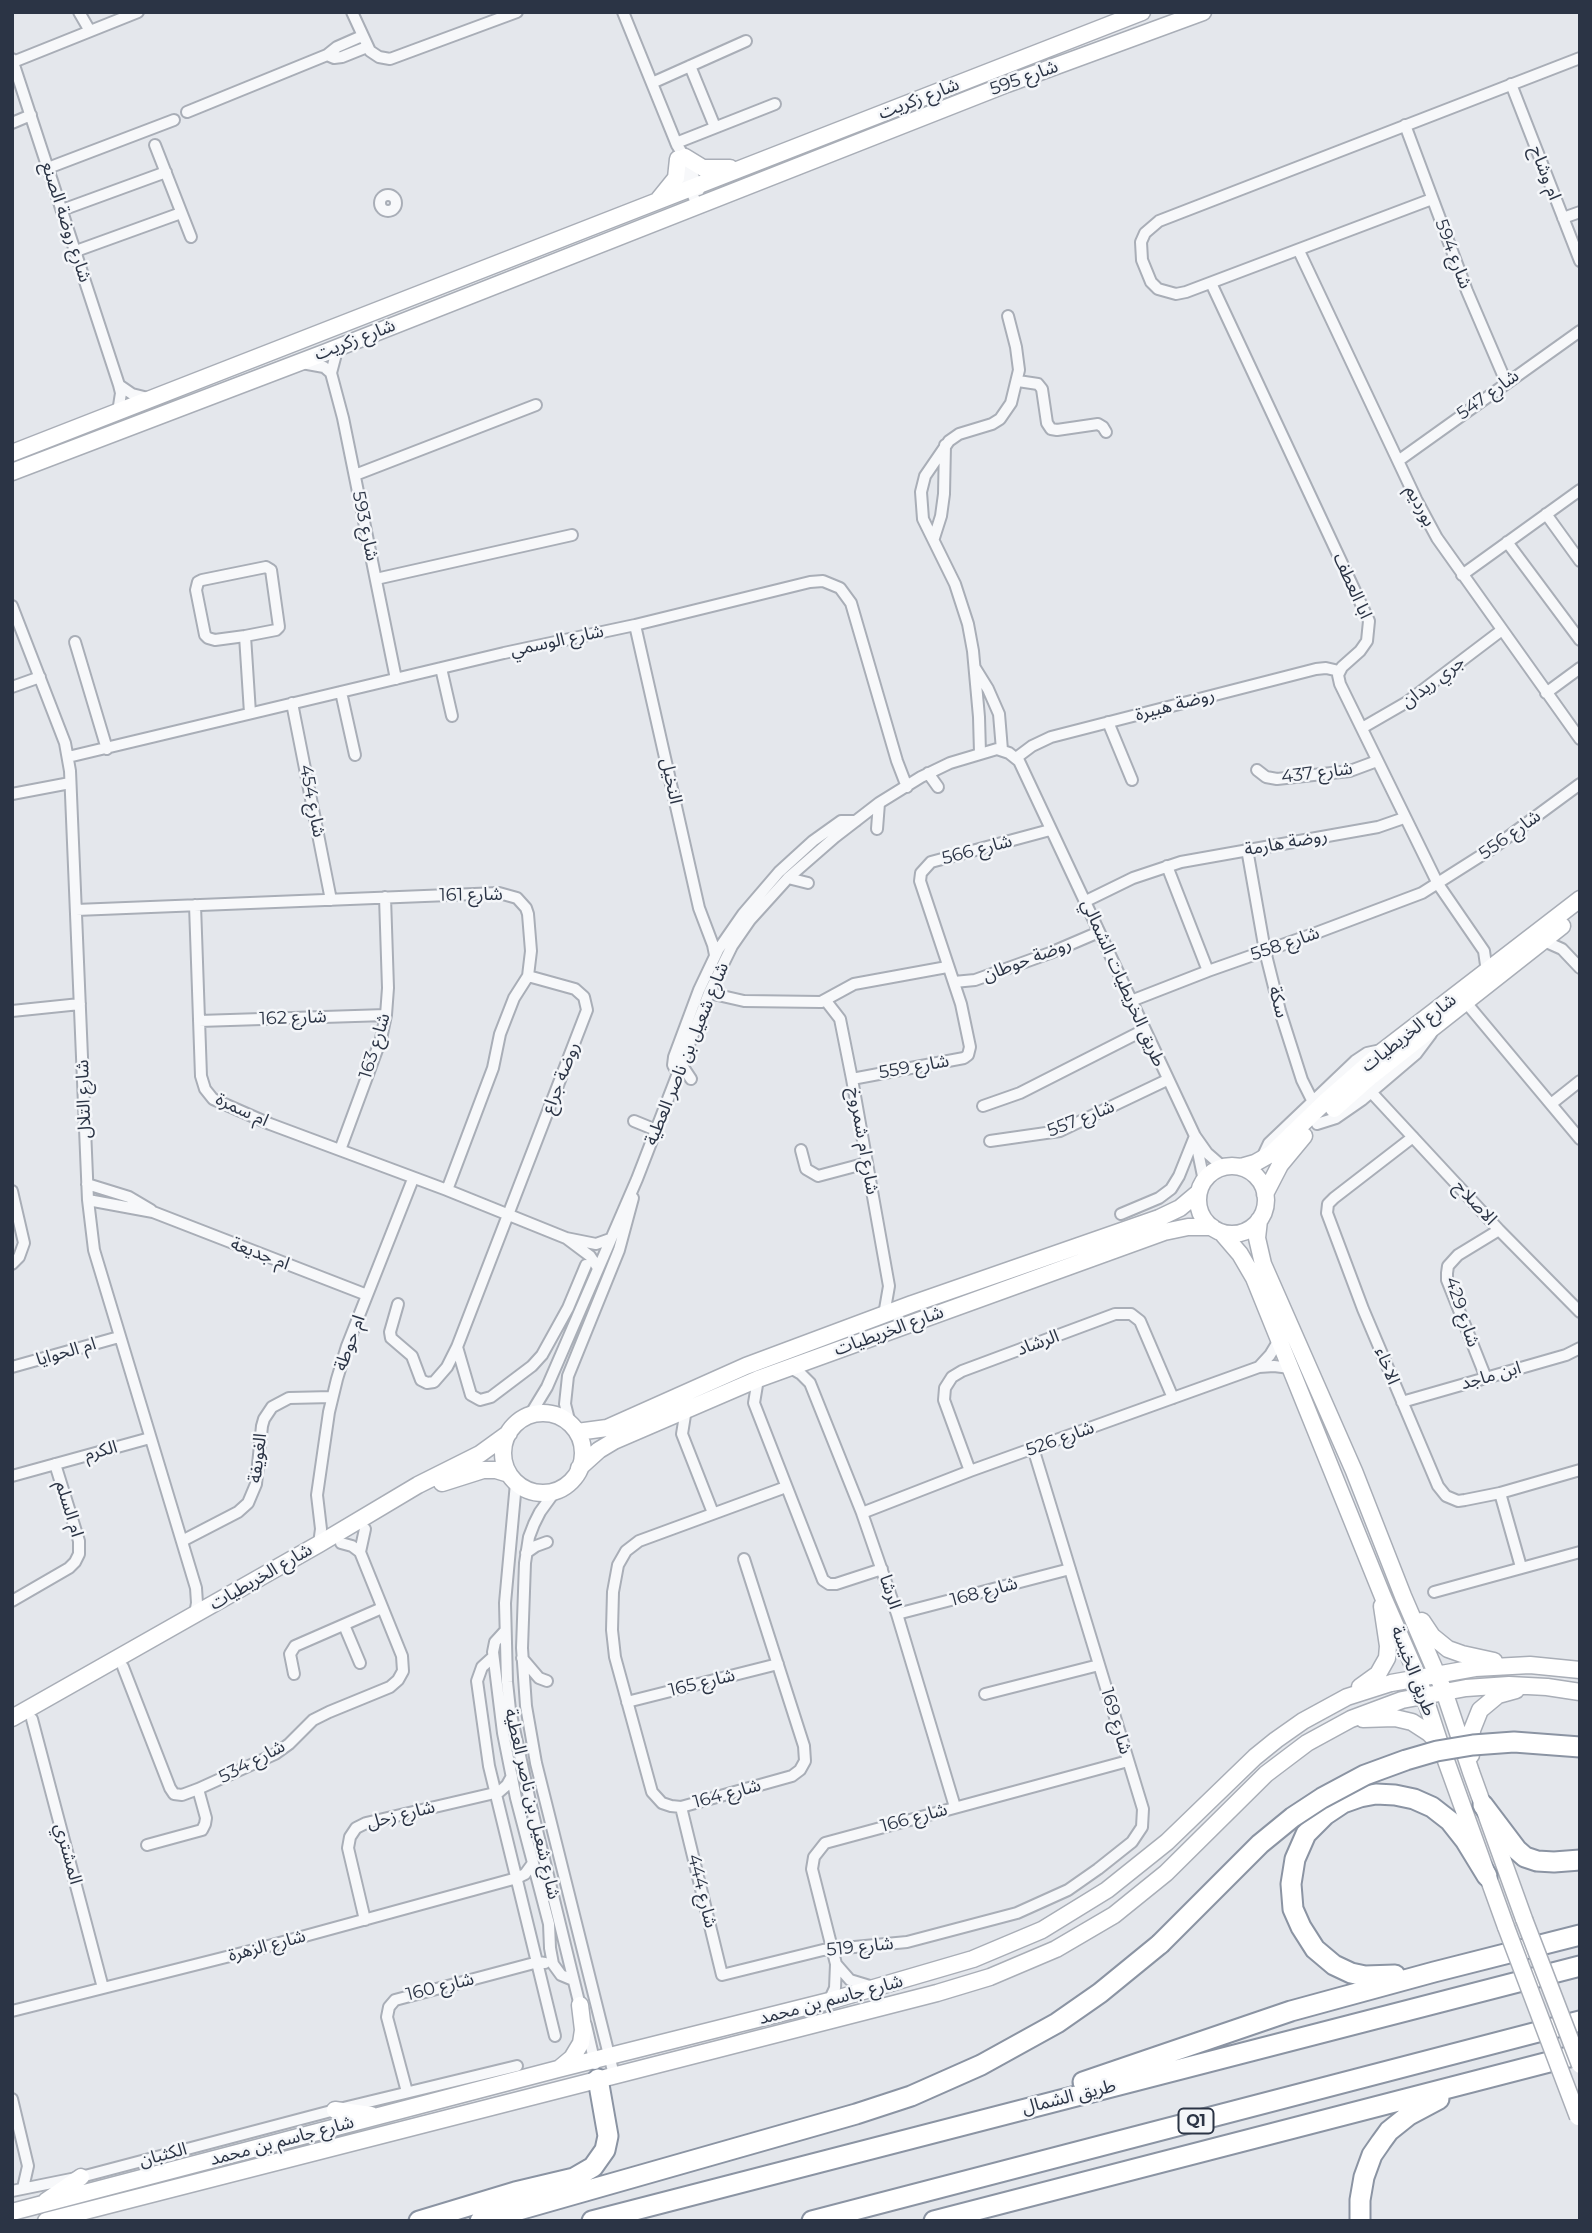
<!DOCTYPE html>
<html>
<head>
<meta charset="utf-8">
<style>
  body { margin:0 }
  #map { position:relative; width:1592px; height:2233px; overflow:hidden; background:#e4e7ec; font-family:Montserrat,sans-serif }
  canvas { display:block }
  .frame { position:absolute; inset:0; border:14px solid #2b3445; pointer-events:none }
</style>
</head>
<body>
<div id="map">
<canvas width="1592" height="2233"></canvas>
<div class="frame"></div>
</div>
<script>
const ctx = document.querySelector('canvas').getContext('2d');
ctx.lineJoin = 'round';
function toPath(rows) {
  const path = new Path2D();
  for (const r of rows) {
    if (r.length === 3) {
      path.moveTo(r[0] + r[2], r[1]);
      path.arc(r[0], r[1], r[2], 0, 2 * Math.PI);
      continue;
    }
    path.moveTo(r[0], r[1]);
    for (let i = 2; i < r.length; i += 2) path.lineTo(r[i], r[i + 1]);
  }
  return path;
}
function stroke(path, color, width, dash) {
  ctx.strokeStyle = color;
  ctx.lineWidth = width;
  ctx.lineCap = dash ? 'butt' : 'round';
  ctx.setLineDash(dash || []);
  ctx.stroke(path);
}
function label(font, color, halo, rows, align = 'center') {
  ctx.font = font + ' Montserrat,"Noto Sans Arabic",sans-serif';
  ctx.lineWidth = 5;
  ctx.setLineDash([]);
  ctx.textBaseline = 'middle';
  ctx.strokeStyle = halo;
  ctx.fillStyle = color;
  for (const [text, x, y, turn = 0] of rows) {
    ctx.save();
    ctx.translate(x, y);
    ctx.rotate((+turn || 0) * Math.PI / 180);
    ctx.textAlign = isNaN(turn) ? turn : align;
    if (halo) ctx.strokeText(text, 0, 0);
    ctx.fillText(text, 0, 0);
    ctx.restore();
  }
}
const street = toPath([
  [79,12,90,31],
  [352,12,370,51,379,57,390,59,517,12],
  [623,12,677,145,687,161,699,190],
  [327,55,334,58,342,57,367,47],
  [12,59,119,385,121,393,118,412],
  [13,62,138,12],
  [690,66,715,127],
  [652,83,746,41],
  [1511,84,1580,261],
  [187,112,327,55,337,47,362,36],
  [12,123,31,115],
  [1405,125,1467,291,1506,382],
  [676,143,775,104],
  [155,145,191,237],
  [679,162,697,205],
  [48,168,174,120],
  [388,203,8],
  [1432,199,1186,292,1176,294,1158,289,1151,282,1142,260,1141,242,1145,233,1159,221,1580,58],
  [62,210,166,172],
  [1563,218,1580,212],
  [76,251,181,213],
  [1299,251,1416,499,1437,538,1580,739],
  [1211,283,1369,621,1367,641,1360,651,1342,667,1338,675,1340,684,1438,884,1484,951,1487,972],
  [343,345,336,354,331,373,343,418,396,679],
  [302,363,324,367,331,373],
  [1018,381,1038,384,1042,389,1047,423,1051,429,1057,430,1098,424,1103,427,1106,432],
  [119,385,132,394,148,398],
  [1398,461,1580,331],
  [355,475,536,405],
  [1546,514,1580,561],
  [934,538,941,516,944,494,945,445],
  [1507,542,1580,640],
  [266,567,271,570,279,627,276,630,245,636,215,640,208,638,205,635,196,590,198,582,202,580,266,567],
  [1462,575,1580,490],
  [376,579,572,535],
  [12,606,65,743,70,771,88,1200,94,1250,196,1588,197,1603,195,1614],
  [635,625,699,908,713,945,715,955],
  [245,636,250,713],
  [75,642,107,749],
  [441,668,452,716],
  [975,668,988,689,999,714,1002,750],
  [12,687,40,677],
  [341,692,355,755],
  [1546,693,1580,668],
  [292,703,331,900],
  [1108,722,1132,780],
  [1362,728,1407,702,1502,630],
  [980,753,979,717,973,651,968,624,955,584,923,519,921,492,925,476,949,441,959,434,992,424,1000,419,1011,403,1019,370,1016,347,1008,316],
  [68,757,504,653,635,625,810,582,823,581,840,588,851,603,897,761,907,787],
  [1016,758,1032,746,1051,737,1316,669,1326,668,1339,671],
  [1257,770,1266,777,1277,779,1350,771,1377,761],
  [928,773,938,787],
  [12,794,70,783],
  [877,829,879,803],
  [1247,849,1265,951,1280,1011,1302,1080,1317,1110],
  [1167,866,1208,971],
  [788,878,808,883],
  [1086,901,1133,878,1181,862,1378,827,1404,818],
  [195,905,201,1076,205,1089,213,1099,270,1124,447,1190,566,1238,596,1244,610,1239],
  [76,910,499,893,517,898,526,908,528,914,531,951,528,976,514,998,500,1034,493,1068,447,1190],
  [1544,941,1562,949,1580,968],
  [954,982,975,980,1050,953,1099,932],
  [709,993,744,1001,821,1002,854,984,947,967],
  [1463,999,1580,1139],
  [826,1001,840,1019,852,1079,889,1286,884,1315],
  [1131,1001,1208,971,1316,933,1422,893,1493,848,1580,784],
  [12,1011,80,1004],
  [199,1021,386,1015],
  [681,1064,691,1079],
  [677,1072,673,1065,674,1057,699,990,718,950,743,914,779,872,813,841,841,821,856,821],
  [852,1079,964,1058,968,1055,970,1047,961,1004,920,881,921,873,931,862,1050,830],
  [1371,1092,1499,1230,1580,1312],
  [1551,1104,1580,1081],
  [983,1106,1020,1093,1144,1030],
  [634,1121,656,1130],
  [1317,1124,1336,1118,1362,1100,1416,1054,1431,1034],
  [1413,1137,1334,1198,1328,1204,1327,1213,1363,1309,1438,1486,1446,1496,1458,1501,1465,1500,1500,1493,1580,1470],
  [990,1141,1060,1131,1167,1080],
  [1196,1142,1204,1181],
  [340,1150,381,1039,386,1015,388,988,385,897],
  [801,1150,806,1169,818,1176,867,1163],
  [1261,1160,1269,1143,1355,1061,1367,1053,1381,1050],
  [87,1184,129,1197,151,1210],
  [12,1191,24,1243,19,1257,12,1264],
  [88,1200,153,1212,367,1295],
  [1121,1214,1159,1198,1171,1189,1179,1176,1195,1136],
  [566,1238,590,1256,598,1268],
  [398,1304,390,1332,391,1338,412,1356,421,1380,427,1383,434,1382,447,1367,457,1347,587,1010,584,997,575,989,528,976],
  [457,1347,471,1395,480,1400,491,1397,532,1366,542,1355,568,1308,586,1265],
  [12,1367,119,1337],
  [789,1367,801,1374,810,1383,862,1513,897,1614,955,1807],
  [1259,1367,1270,1355,1279,1340],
  [1486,1378,1447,1280,1447,1273,1448,1266,1458,1255,1499,1230],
  [758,1379,754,1403,823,1580,829,1584,836,1584,882,1569],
  [1402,1402,1566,1355,1580,1348],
  [686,1409,682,1434,713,1513],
  [530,1415,547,1387,637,1179,709,993,732,946,750,920,788,878,835,837,879,803,921,777,950,763,997,749,1009,753,1019,761,1195,1136,1207,1153,1223,1167],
  [570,1424,565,1404,568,1376,619,1250,633,1198],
  [970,1471,944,1400,945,1388,952,1377,962,1371,1115,1314,1131,1314,1140,1321,1173,1398],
  [12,1476,150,1438],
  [516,1483,505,1603,507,1682,510,1710,531,1806,581,2010],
  [556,1490,540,1512,534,1524,529,1537,525,1563,522,1648,526,1706,536,1763,614,2075],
  [1500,1493,1521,1567],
  [862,1513,970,1471,1259,1367,1274,1366,1290,1368],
  [182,1541,238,1512,248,1503,256,1484,262,1426,264,1419,272,1407,289,1398,332,1397],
  [319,1544,321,1529,317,1495,329,1412,337,1379,347,1346,413,1179],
  [360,1552,365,1529],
  [526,1553,536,1546,547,1542],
  [744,1559,804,1746,805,1761,800,1770,792,1776,681,1807,671,1806,662,1803,652,1792,615,1657,612,1630,613,1592,618,1565,626,1551,639,1541,786,1487],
  [1434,1592,1580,1552],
  [12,1601,69,1568,75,1562,79,1554,79,1541,55,1464],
  [897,1614,1070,1569],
  [344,1625,360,1663],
  [505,1631,495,1642,493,1652,503,1733,516,1798,549,1924,550,1948,553,1964,561,1975,573,1980],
  [493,1657,482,1667,477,1681,489,1766,555,2036],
  [522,1658,539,1678,547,1681],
  [123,1667,170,1788,174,1794,182,1795,198,1789,275,1754,289,1744,313,1720,329,1712,390,1687,398,1680,403,1671,402,1656,360,1552,352,1546,341,1543],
  [294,1674,290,1654,295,1646,382,1608],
  [985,1694,1099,1665],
  [627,1702,778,1664],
  [32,1719,103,1988],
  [681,1807,722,1975,823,1950,907,1942,1017,1913,1068,1890,1098,1869,1132,1842,1142,1827,1143,1809,1033,1448],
  [147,1845,202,1830,205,1824,206,1818,198,1789],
  [365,1920,348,1848,350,1837,356,1828,366,1823,499,1792,507,1785,512,1776],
  [836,1964,850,1980,873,1987],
  [829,2001,835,1988,836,1964,812,1869,814,1857,825,1843,1128,1761],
  [12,2011,250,1951,517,1878,525,1874,533,1863],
  [586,2025,595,2064],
  [407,2092,387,2017,389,2007,395,2000,538,1962,545,1963],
  [12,2099,28,2166,23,2188],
  [12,2191,81,2177,335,2110,517,2066]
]);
const secondary = toPath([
  [685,157,703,168,730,168],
  [659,199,676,178,678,159],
  [12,453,1142,12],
  [12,472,324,353,1007,84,1203,12],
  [1334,1109,1369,1078,1562,926],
  [1232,1200,34],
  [1241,1167,1255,1163,1271,1154,1326,1101,1384,1050,1580,899],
  [1265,1194,1280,1165,1304,1136],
  [1259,1220,1257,1238,1263,1264,1354,1471,1403,1596,1444,1691,1471,1772,1524,1919],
  [1222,1233,1240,1254,1254,1278,1383,1597,1418,1677,1440,1744,1506,1927],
  [543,1453,40],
  [577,1432,607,1428,746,1366,912,1304,1159,1218,1180,1208,1199,1192],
  [579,1468,599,1450,614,1441,758,1379,1164,1232,1188,1227,1212,1227],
  [442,1483,483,1470,496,1470,509,1474],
  [1422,1621,1432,1636,1448,1649,1462,1654,1494,1661],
  [1360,1687,1378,1674,1387,1658,1388,1646,1382,1606],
  [12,1718,319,1544,418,1485,480,1454,509,1433],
  [1363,1719,1395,1718,1412,1722,1429,1733,1438,1742],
  [1471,1755,1472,1730,1480,1710,1498,1695,1516,1690],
  [560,2068,572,2058,581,2043,583,2030,580,2005],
  [335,2110,371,2115],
  [46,2201,81,2177],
  [12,2212,558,2069,829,2001,973,1959,1042,1930,1107,1890,1167,1842,1255,1757,1276,1740,1303,1721,1347,1697,1391,1683,1475,1668,1530,1665,1580,1670],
  [46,2221,937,1993,990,1977,1056,1949,1114,1915,1166,1873,1266,1774,1307,1743,1351,1719,1402,1700,1466,1688,1509,1685,1547,1687,1580,1692]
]);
const highway = toPath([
  [1483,1805,1517,1850,1525,1857,1537,1861,1554,1862,1580,1860],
  [1395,1975,1365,1976,1351,1973,1334,1965,1315,1949,1301,1927,1293,1909,1291,1884,1295,1859,1306,1834,1325,1815,1343,1803,1360,1797,1376,1794,1395,1795,1414,1799,1432,1807,1450,1821,1465,1840,1487,1876],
  [1083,2082,1291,2011,1434,1972,1580,1935],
  [419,2221,515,2192,574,2178,593,2167,605,2150,608,2136,598,2079],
  [480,2221,856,2114,911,2096,981,2065,1057,2023,1100,1993,1160,1944],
  [592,2221,1580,1966],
  [812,2221,1580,2021],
  [934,2221,1580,2054],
  [1360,2221,1360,2200,1364,2177,1372,2155,1381,2142,1389,2131,1409,2115,1439,2099]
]);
stroke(street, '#a9aeb7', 14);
stroke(secondary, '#a9aeb7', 19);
stroke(highway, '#8b94a3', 23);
stroke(street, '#f7f8fa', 10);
stroke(secondary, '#fff', 16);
stroke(highway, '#fff', 19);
const secondaryBridge = toPath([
  [1524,1919,1580,2065],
  [1506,1927,1578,2117]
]);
const highwayBridge = toPath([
  [1160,1944,1260,1844,1293,1817,1322,1798,1365,1775,1406,1760,1437,1751,1473,1745,1514,1742,1580,1747]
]);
stroke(secondaryBridge, '#a9aeb7', 19, []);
stroke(highwayBridge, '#8b94a3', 23, []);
stroke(secondaryBridge, '#fff', 16);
stroke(highwayBridge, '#fff', 19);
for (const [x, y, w] of [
  [1196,2121,35]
]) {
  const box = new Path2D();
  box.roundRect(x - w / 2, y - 12.5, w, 25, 5);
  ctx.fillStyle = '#f4f6f9';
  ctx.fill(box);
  stroke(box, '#2b3445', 2);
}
label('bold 16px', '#2b3445', null, [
  ["Q1",1196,2121]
]);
label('18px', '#2b3445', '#f4f6f9', [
  ["شارع 595",1024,78,-20],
  ["شارع زكريت",919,99,-21],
  ["ام وشاح",1545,173,69],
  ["شارع روضة الصنع",66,222,72],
  ["شارع 594",1453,254,69],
  ["شارع زكريت",355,340,-21],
  ["شارع 547",1488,395,-36],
  ["بورديم",1420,506,62],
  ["شارع 593",365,526,78],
  ["ابا العطف",1352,586,66],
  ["شارع الوسمي",557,641,-12],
  ["جري ريدان",1433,682,-37],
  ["روضة هبيرة",1175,705,-15],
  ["شارع 437",1317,773,-7],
  ["النخيل",671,781,78],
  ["شارع 454",312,801,79],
  ["شارع 556",1510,835,-36],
  ["روضة هارمة",1286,843,-10],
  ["شارع 566",977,850,-15],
  ["شارع 161",471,895,-1],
  ["شارع 558",1285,944,-19],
  ["روضة حوطان",1027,960,-21],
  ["طريق الخريطيات الشمالي",1123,983,66],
  ["سكة",1278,1002,75],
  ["شارع 162",293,1018,-2],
  ["شارع الخريطيات",1409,1033,-38],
  ["شارع 163",375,1046,-73],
  ["شارع شعيل بن ناصر العطية",687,1054,-68],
  ["شارع 559",914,1067,-10],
  ["روضة جراع",561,1078,-69],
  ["شارع التلال",84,1099,-92],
  ["ام سمرة",242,1110,25],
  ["شارع 557",1081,1119,-22],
  ["شارع ام شمروخ",863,1141,80],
  ["الاصلاح",1475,1203,47],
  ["ام جديعة",260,1254,21],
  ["شارع 429",1462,1312,71],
  ["شارع الخريطيات",889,1331,-20],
  ["ام حوطة",350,1343,-70],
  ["الرشاد",1038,1343,-20],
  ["ام الحوايا",66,1352,-16],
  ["الاخاء",1387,1366,68],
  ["ابن ماجد",1491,1376,-16],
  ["شارع 526",1060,1439,-20],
  ["الكرم",101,1451,-15],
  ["الغويفة",258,1458,-83],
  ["ام السلم",69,1509,73],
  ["شارع الخريطيات",261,1577,-30],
  ["الرشا",890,1592,72],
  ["شارع 168",984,1592,-15],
  ["طريق الخيسة",1413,1671,69],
  ["شارع 165",702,1683,-14],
  ["شارع 169",1116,1721,73],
  ["شارع 534",252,1762,-28],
  ["شارع 164",727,1794,-15],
  ["شارع شعيل بن ناصر العطية",532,1804,77],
  ["شارع زحل",401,1815,-14],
  ["شارع 166",914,1818,-15],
  ["المشتري",68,1854,75],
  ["شارع 444",702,1891,76],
  ["شارع الزهرة",267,1946,-15],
  ["شارع 519",860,1947,-6],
  ["شارع 160",440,1987,-14],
  ["شارع جاسم بن محمد",831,2000,-15],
  ["طريق الشمال",1069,2097,-14],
  ["شارع جاسم بن محمد",282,2141,-15],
  ["الكثبان",163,2155,-15]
]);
</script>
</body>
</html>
